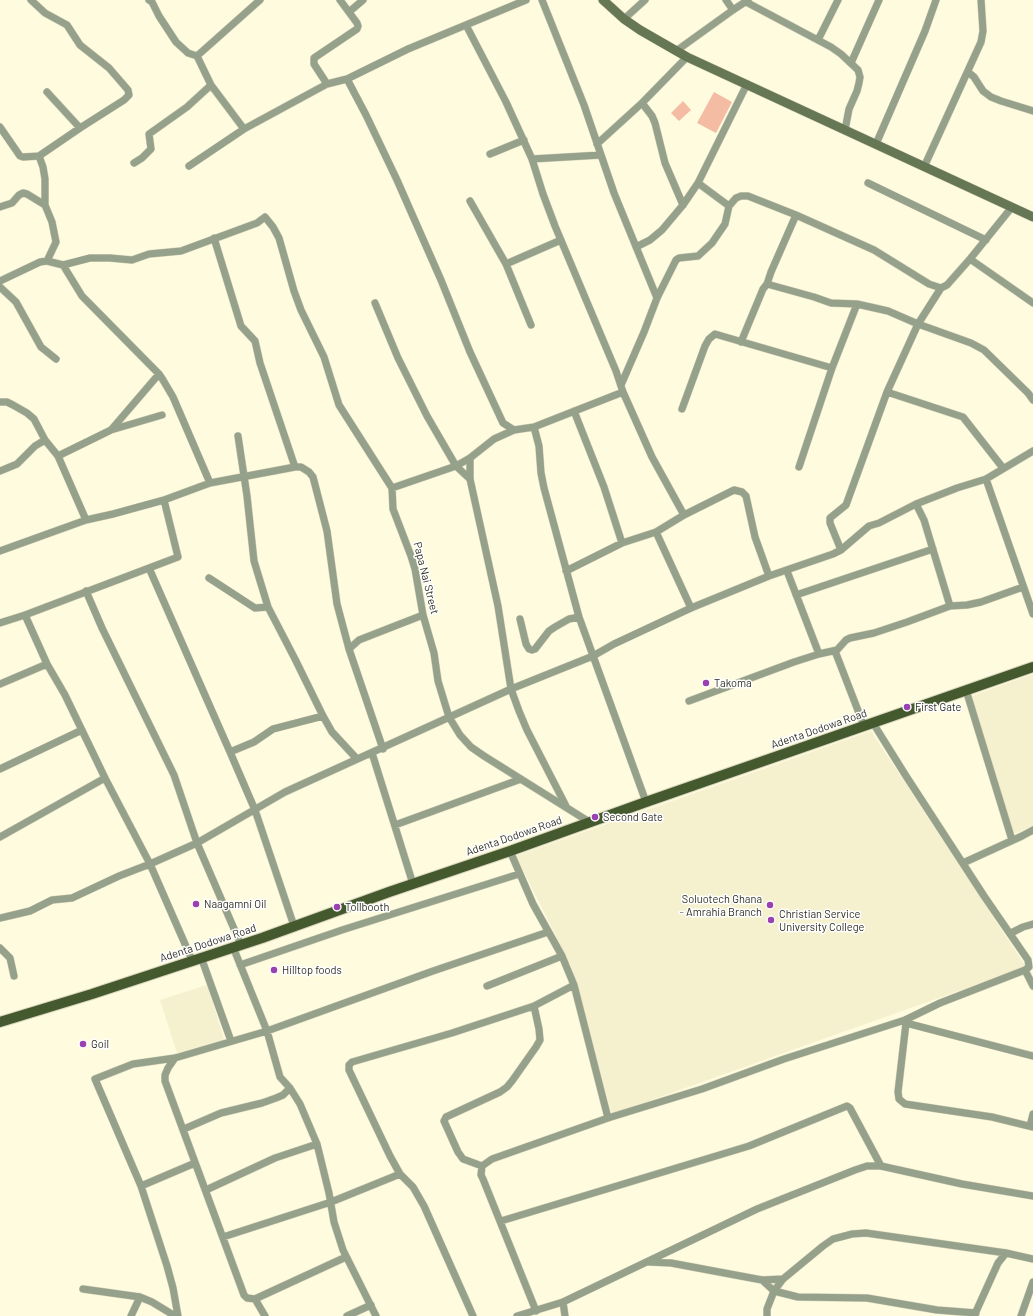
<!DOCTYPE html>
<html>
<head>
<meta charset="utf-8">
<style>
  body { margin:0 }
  canvas { display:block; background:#fffbdf }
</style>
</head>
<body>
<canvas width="1033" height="1316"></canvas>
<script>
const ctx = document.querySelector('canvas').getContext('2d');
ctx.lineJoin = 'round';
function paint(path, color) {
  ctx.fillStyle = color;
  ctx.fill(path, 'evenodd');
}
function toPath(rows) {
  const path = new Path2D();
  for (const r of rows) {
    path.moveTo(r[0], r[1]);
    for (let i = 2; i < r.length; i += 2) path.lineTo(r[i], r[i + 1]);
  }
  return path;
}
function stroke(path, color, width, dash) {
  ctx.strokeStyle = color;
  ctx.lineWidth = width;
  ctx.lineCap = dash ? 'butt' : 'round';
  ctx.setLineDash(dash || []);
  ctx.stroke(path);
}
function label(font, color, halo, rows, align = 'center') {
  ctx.font = font + ' Barlow,sans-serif';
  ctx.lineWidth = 3;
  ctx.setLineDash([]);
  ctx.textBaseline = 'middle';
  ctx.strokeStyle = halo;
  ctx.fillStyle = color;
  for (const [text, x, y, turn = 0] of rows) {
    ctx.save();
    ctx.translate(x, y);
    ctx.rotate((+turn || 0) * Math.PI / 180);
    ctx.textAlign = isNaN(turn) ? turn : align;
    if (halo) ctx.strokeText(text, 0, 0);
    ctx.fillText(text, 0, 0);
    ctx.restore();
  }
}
paint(toPath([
  [1033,674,1033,825,1020,832,1013,834,972,696],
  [871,731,1026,967,612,1114,572,968,516,856],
  [207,985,224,1039,177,1053,160,1000]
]), '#f5f0cd');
paint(toPath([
  [714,92,732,102,716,133,697,123],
  [683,101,691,110,679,121,671,113]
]), '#f5bca4');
const street = toPath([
  [149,0,152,2,159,16,176,42,188,53,197,56,211,85,244,129],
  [542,0,584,105,614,193,657,298],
  [726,0,733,10],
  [746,2,831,47,841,54,858,70,860,77,859,83,857,91,849,109,845,130],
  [349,12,363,0],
  [624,19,645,0],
  [466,25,506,102,532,159,543,194,555,226,616,371,623,392,652,457,684,515,734,490,742,492,746,496,755,537,769,576],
  [818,40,838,0],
  [676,51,733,10,748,0],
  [197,56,260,0],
  [851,63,879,0],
  [968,72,974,77,983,91,991,97,1001,101,1033,111],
  [347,79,366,115,397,180,441,280,470,352,503,423,514,430],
  [327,84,314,64,314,58,357,29,358,26,357,23,340,0],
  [47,92,80,128],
  [642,103,652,116,655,123,665,163,683,205],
  [0,127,20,156,23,157,39,156,80,128,124,100,129,95,128,90,109,68,80,45,67,25,45,13,31,0],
  [597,144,642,103,687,57],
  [876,144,925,31,936,0],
  [490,154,524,140],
  [39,156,43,167,45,179,45,205,52,222,56,242,47,261],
  [532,159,601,155],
  [134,163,142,158,151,149,149,134,187,107,211,85],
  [189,166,244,129,327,84,347,79,408,49,526,0],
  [924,167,981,42,983,31,981,0],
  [868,183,986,240],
  [470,201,506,264,531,325],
  [729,206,736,198,741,196,748,196,796,215,874,250,929,284,941,288,947,285,970,259,1012,207],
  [0,207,12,203,19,195,23,193,27,194,45,205],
  [214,238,241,326,255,341,260,363,295,467],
  [636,247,650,240,662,230,683,205,698,183,747,84],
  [970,259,1033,303],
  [506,264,561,240],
  [63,265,82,296,159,374,163,380,173,397,210,483],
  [0,281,40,262,47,261,63,265,90,258,110,258,132,260,149,254,181,251,257,223,265,217,273,227,279,238,294,291,301,310,324,357,339,405,392,488,393,509,411,556,415,569,423,615,434,653,438,681,449,717,460,735,471,747,484,756,591,823],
  [767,284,814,297,831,303,857,304,888,311,918,324,971,343,984,350,1028,393,1033,400],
  [0,287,16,302,41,347,56,359],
  [375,303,398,358,427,416,456,466,470,479],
  [741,342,763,289,767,284,771,272,796,215],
  [621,385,644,332,657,298,676,260,679,258,698,256,712,243,725,224,729,206,698,183],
  [887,392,963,417,1003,468],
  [0,402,7,402,13,405,27,413,34,419,45,440,58,456,86,520],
  [682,409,705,346,709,339,715,334,832,368],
  [574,411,604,487,622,543],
  [534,427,623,392],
  [111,430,159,374],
  [238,436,247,496,254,561,268,607,295,659,323,716,332,732,357,759],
  [58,456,111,430,162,415],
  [470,458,470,479,498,606,511,689,519,711,527,730,566,806],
  [799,467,832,368,857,304],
  [0,471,17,464,35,446,45,440],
  [986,479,1033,614],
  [392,488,456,466,470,458,494,439,514,430,534,427,539,446,541,473,544,488,579,617,646,802],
  [916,504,924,520,950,606],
  [656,532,684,515],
  [841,550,830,523,830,518,846,505,887,392,918,324,941,288],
  [0,551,86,520,113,514,164,500],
  [149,568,230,752],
  [566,571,622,543,656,532,691,608],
  [787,571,819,654],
  [209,578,255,608,268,607],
  [86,591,102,628,174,775,197,843,241,945],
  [796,595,933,549],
  [25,615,47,664,65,695,105,778,150,864,192,960],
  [520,619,526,644,529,649,532,650,535,649,549,631,555,627,569,619,579,617],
  [0,623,25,615,178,557,164,500,210,483,295,467,301,467,309,472,313,477,327,531,337,604,349,649,383,749],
  [349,649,359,640,423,615],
  [835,651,864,726],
  [0,684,47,664],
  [966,690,1012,840],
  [689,701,794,662,819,654,837,650,846,640,850,638,874,633,907,622,950,606,967,605,981,602,1023,587],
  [372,753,413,884],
  [0,769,82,730],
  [395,825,521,779],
  [0,837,105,778],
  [510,851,533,904,562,956,574,985,608,1118],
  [963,863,1022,836,1033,830],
  [0,918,30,911,52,900,72,898,119,876,150,864,197,843,285,792,511,689,593,656,614,644,691,608,769,576,833,554,841,550,869,526,879,523,916,504,957,488,986,479,1033,451],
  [294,926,255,810,230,752,254,742,273,729,323,716],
  [1011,933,1023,927,1033,924],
  [233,947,267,1031,280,1077,290,1088,300,1104,317,1144,329,1193,334,1222,343,1250,376,1316],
  [0,948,10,958,14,976],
  [201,957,231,1041],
  [240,965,342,930,519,874],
  [1025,970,1033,986],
  [487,986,562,956],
  [905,1020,906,1023,898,1092,899,1099,905,1104,992,1117,1033,1127],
  [906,1023,1033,1056],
  [175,1058,168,1068,165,1075,165,1081,244,1295,247,1298,255,1299,346,1257],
  [1030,1126,1033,1114],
  [184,1129,221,1113,262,1103,276,1098,283,1095,290,1088],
  [482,1166,463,1159,458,1152,444,1121,446,1117,500,1092,507,1087,512,1081,536,1047,540,1040,539,1029,534,1006],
  [141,1186,195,1163],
  [206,1190,275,1158,317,1144],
  [501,1221,749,1146,847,1106,850,1108,881,1166],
  [223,1237,331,1202,400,1174],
  [649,1262,671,1263,762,1280,783,1279],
  [762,1280,774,1291,798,1297,867,1298,937,1310,976,1313],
  [83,1289,140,1297,152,1302,175,1316],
  [255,1299,265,1316],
  [563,1302,565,1316],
  [536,1311,483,1179,481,1175,482,1166,492,1159,608,1118,702,1089,784,1059,905,1020,940,1003,1025,970,1029,967,1028,960,984,896,906,776,873,723],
  [131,1316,140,1297],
  [178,1316,173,1288,167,1266,141,1186,95,1079,133,1064,175,1058,267,1031,433,971,548,932],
  [347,1316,371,1305],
  [473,1316,424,1206,413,1187,400,1174,390,1156,349,1070,349,1065,352,1062,452,1033,534,1006,574,985],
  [517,1316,563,1302,757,1209,855,1170,867,1166,881,1166,962,1184,1033,1196],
  [767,1316,767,1309,774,1291,783,1279,823,1246,833,1239,852,1234,866,1233,1006,1253,1033,1259],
  [974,1316,998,1263,1006,1253],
  [1021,1316,1033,1282]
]);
const secondary = toPath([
  [603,0,624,19,640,30,687,57,1033,217]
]);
const primary = toPath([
  [0,1022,92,994,262,938,389,892,510,851,646,802,1033,667]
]);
stroke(street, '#dad6bd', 8);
stroke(secondary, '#dad6bd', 10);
stroke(primary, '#dad6bd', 12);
stroke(street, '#95a18a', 7);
stroke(secondary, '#675', 9);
stroke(primary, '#45592f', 10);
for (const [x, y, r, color] of [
  [706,683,4,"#9942af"],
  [907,707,4,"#9942af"],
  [595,817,4,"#9942af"],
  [196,904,4,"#9942af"],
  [770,905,4,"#9942af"],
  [337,907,4,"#9942af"],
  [771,920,4,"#9942af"],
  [274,970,4,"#9942af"],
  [83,1044,4,"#9942af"]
]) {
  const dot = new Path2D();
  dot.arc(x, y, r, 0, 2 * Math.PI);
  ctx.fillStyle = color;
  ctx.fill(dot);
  stroke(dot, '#fff', 1.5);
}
label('11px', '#302f24', '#fff', [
  ["Papa Nai Street",426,578,76],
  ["Adenta Dodowa Road",819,729,-19],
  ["Adenta Dodowa Road",514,836,-19],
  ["Adenta Dodowa Road",208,943,-18]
]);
label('11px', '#302f24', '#fff', [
  ["Takoma",714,683],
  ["First Gate",915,707],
  ["Second Gate",603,817],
  ["Soluotech Ghana",762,899,"right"],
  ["- Amrahia Branch",762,912,"right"],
  ["Naagamni Oil",204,904],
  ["Tollbooth",345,907],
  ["Christian Service",779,914],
  ["University College",779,927],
  ["Hilltop foods",282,970],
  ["Goil",91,1044]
], 'left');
</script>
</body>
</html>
